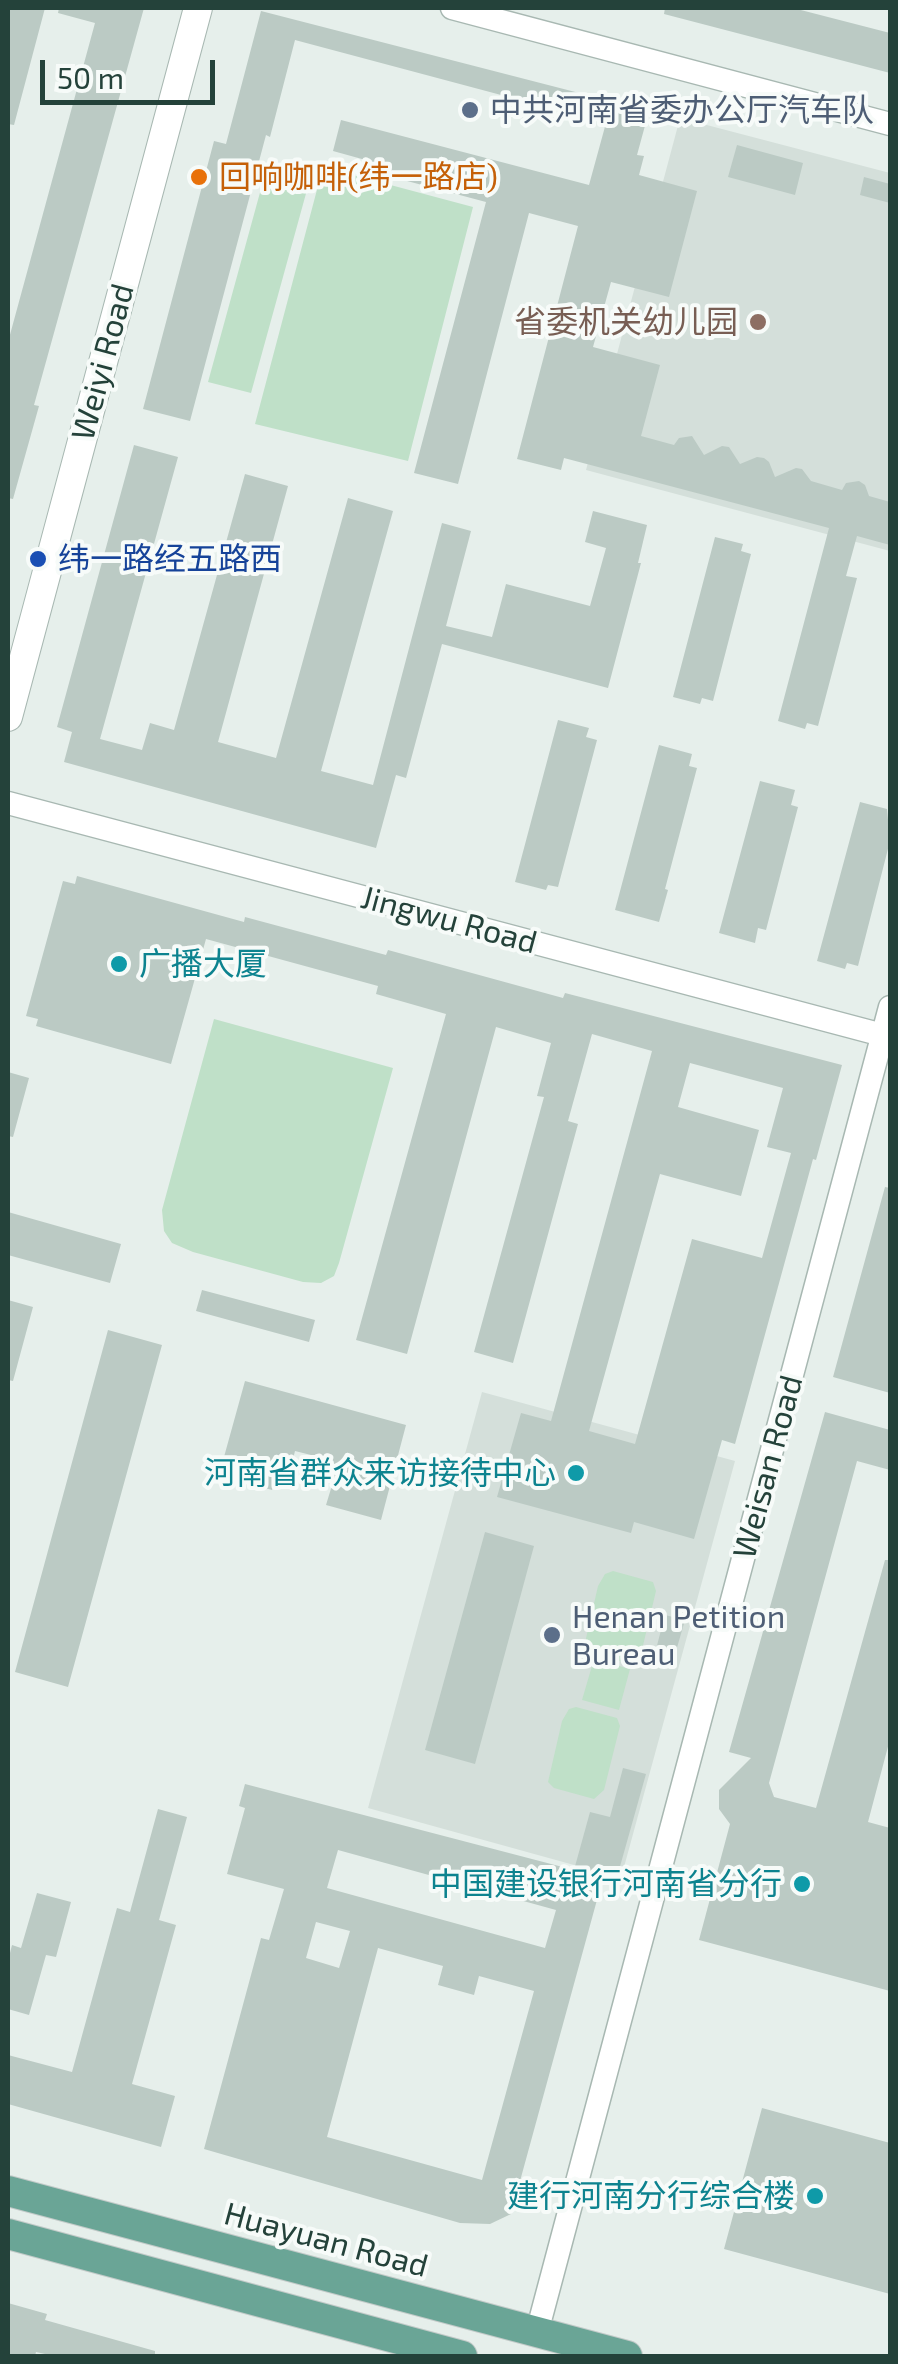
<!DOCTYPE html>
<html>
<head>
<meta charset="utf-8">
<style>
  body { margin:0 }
  #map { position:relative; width:898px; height:2364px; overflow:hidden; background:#e6efeb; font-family:"Exo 2",sans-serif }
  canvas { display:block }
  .frame { position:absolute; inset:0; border:10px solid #24423a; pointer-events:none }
  .scale { position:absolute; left:40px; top:60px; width:175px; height:45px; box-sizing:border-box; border:5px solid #24423a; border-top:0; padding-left:12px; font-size:30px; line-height:35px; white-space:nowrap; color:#24423a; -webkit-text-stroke:8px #f7fbf9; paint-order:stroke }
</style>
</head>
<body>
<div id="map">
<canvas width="898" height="2364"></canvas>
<div class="frame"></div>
<div class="scale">50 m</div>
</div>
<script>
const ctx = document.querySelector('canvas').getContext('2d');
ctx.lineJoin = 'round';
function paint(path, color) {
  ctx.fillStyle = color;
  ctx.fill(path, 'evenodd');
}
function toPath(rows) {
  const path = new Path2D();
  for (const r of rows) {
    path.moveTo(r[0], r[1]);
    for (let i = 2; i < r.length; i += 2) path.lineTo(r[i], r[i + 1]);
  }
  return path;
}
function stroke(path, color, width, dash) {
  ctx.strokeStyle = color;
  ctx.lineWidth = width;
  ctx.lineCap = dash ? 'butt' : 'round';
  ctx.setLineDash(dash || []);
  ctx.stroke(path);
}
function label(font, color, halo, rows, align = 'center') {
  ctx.font = font + ' "Exo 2","Noto Sans SC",sans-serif';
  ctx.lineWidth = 8;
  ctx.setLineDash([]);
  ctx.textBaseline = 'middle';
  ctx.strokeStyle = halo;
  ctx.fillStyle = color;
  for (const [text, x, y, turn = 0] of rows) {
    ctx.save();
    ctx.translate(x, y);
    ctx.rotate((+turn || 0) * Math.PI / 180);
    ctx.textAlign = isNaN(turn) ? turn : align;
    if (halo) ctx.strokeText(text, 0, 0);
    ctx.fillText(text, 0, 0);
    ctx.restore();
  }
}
paint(toPath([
  [680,118,890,173,890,551,586,470],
  [482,1392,735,1461,621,1878,368,1808]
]), '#d4dfda');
paint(toPath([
  [267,167,310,179,251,393,208,382],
  [323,167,473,207,408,461,255,424],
  [214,1019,393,1068,339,1263,334,1276,321,1283,303,1282,193,1252,172,1243,164,1231,162,1210],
  [613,1571,653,1582,656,1591,641,1654,631,1664,590,1653,584,1647,598,1586,605,1574],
  [594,1659,630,1669,619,1710,582,1700],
  [576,1707,617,1718,620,1726,604,1790,594,1799,554,1788,548,1782,562,1721,569,1709]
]), '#bfe0c8');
paint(toPath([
  [8,8,45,8,14,125,8,124],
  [59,8,144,8,34,405,39,406,13,499,8,498,8,342,95,23,58,13],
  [665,8,793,8,890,33,890,73,664,14],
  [261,11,649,111,637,155,644,156,639,175,697,191,669,297,611,282,593,347,660,365,641,436,674,445,679,438,692,436,704,455,722,446,729,447,740,464,757,457,764,458,769,462,775,477,796,468,802,469,811,481,842,490,846,483,859,481,865,485,869,496,890,502,890,545,857,536,846,576,857,578,818,726,807,723,805,729,778,721,829,528,564,458,561,470,517,459,578,226,529,213,458,484,414,473,486,202,377,173,380,164,333,151,341,120,589,185,606,123,295,40,270,137,266,135,190,421,143,409,214,141,226,144],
  [737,145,803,163,795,195,728,177],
  [864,177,890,184,890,203,860,195],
  [134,445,178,457,100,739,142,750,150,723,174,730,245,474,288,486,218,742,276,758,348,498,393,511,321,771,373,785,442,523,471,531,446,626,492,637,506,584,590,606,606,548,585,542,593,511,647,525,638,563,641,563,608,688,442,644,406,778,396,775,376,848,64,762,72,732,57,727],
  [715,537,743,544,741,551,751,554,713,701,702,698,700,704,673,697],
  [558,720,589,728,586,737,597,740,558,887,548,885,546,890,515,882],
  [659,745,692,754,689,766,697,768,665,889,668,890,659,922,615,910],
  [760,781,795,790,791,805,798,807,766,930,758,928,755,943,719,933],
  [860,802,887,809,890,841,858,966,847,963,845,969,817,961],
  [77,876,244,922,245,917,386,955,388,950,563,998,565,993,842,1065,816,1160,813,1159,735,1444,722,1440,694,1539,634,1522,631,1533,497,1497,521,1413,551,1421,652,1051,592,1034,568,1121,578,1124,513,1363,474,1352,544,1097,537,1096,551,1043,496,1027,407,1354,356,1340,446,1014,376,994,378,986,206,939,171,1064,36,1026,38,1019,26,1016,63,881,75,884],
  [690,1063,783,1088,767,1147,791,1153,762,1258,692,1239,635,1444,589,1431,660,1174,741,1196,759,1130,678,1107],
  [8,1072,29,1078,13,1137,8,1136],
  [885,1187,890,1188,890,1393,833,1377],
  [8,1212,121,1244,110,1283,8,1255],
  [202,1290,315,1320,309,1342,196,1311],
  [8,1300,33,1307,13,1381,8,1380],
  [108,1330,162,1345,68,1687,15,1672],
  [245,1381,406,1425,381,1520,326,1505,333,1482,326,1481,331,1460,295,1451,290,1471,278,1467,272,1490,219,1475],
  [825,1412,890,1430,890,1470,857,1461,769,1783,774,1797,816,1808,885,1560,890,1560,890,1739,868,1822,890,1828,890,1991,699,1940,730,1824,719,1809,719,1790,751,1758,729,1752],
  [485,1532,534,1546,475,1764,425,1750],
  [665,1615,685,1620,674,1658,655,1653],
  [623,1768,646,1774,619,1870,606,1867,511,2214,490,2224,460,2223,204,2149,261,1938,269,1940,284,1889,227,1874,245,1808,239,1806,245,1784,574,1870,590,1812,610,1817],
  [338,1850,556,1910,545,1948,327,1888],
  [316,1922,350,1931,339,1968,306,1958],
  [378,1948,443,1966,438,1985,474,1995,479,1976,534,1991,482,2180,327,2137],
  [158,1809,187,1817,159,1920,176,1925,132,2084,175,2096,161,2147,8,2104,8,2055,72,2072,117,1908,130,1912],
  [37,1893,71,1902,56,1957,46,1955,29,2015,8,2009,8,1961,12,1945,21,1948],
  [762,2108,890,2143,890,2294,724,2249],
  [8,2303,47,2314,45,2320,155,2351,155,2356,54,2356,36,2352,35,2356,8,2356]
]), '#bbcac4');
const minor = toPath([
  [452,8,890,124],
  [8,803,890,1037],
  [537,2332,890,1007]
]);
const tertiary = toPath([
  [8,717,198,8]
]);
const primary = toPath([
  [8,2191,627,2356],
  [8,2234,462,2356]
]);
stroke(minor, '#a8b8b2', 25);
stroke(tertiary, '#a8b8b2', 30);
stroke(primary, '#c2cac8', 32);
stroke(minor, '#fff', 22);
stroke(tertiary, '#fff', 28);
stroke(primary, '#6aa596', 30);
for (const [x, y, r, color] of [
  [470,110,10,"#5c6f8a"],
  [199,177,10,"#e8710a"],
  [758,322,10,"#8d6e63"],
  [38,559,10,"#1a4fb4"],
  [119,964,10,"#0f9aa8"],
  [576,1473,10,"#0f9aa8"],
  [552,1635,10,"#5c6f8a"],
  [802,1884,10,"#0f9aa8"],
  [815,2196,10,"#0f9aa8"]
]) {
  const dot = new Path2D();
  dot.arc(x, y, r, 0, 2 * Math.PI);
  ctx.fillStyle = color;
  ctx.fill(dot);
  stroke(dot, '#f7fbf9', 4);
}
label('32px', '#4e5e75', '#f7fbf9', [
  ["中共河南省委办公厅汽车队",490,110],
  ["Henan Petition",572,1617],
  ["Bureau",572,1654]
], 'left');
label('32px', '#c56008', '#f7fbf9', [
  ["回响咖啡(纬一路店)",219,177]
], 'left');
label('32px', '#785e54', '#f7fbf9', [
  ["省委机关幼儿园",738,322]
], 'right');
label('32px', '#24423a', '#f7fbf9', [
  ["Weiyi Road",103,362,-75],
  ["Jingwu Road",449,920,15],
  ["Weisan Road",768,1467,-75],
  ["Huayuan Road",326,2240,15]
]);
label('32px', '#164399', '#f7fbf9', [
  ["纬一路经五路西",58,559]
], 'left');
label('32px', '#0d838f', '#f7fbf9', [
  ["广播大厦",139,964,"left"],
  ["河南省群众来访接待中心",556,1473],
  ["中国建设银行河南省分行",782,1884],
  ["建行河南分行综合楼",795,2196]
], 'right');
</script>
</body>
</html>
